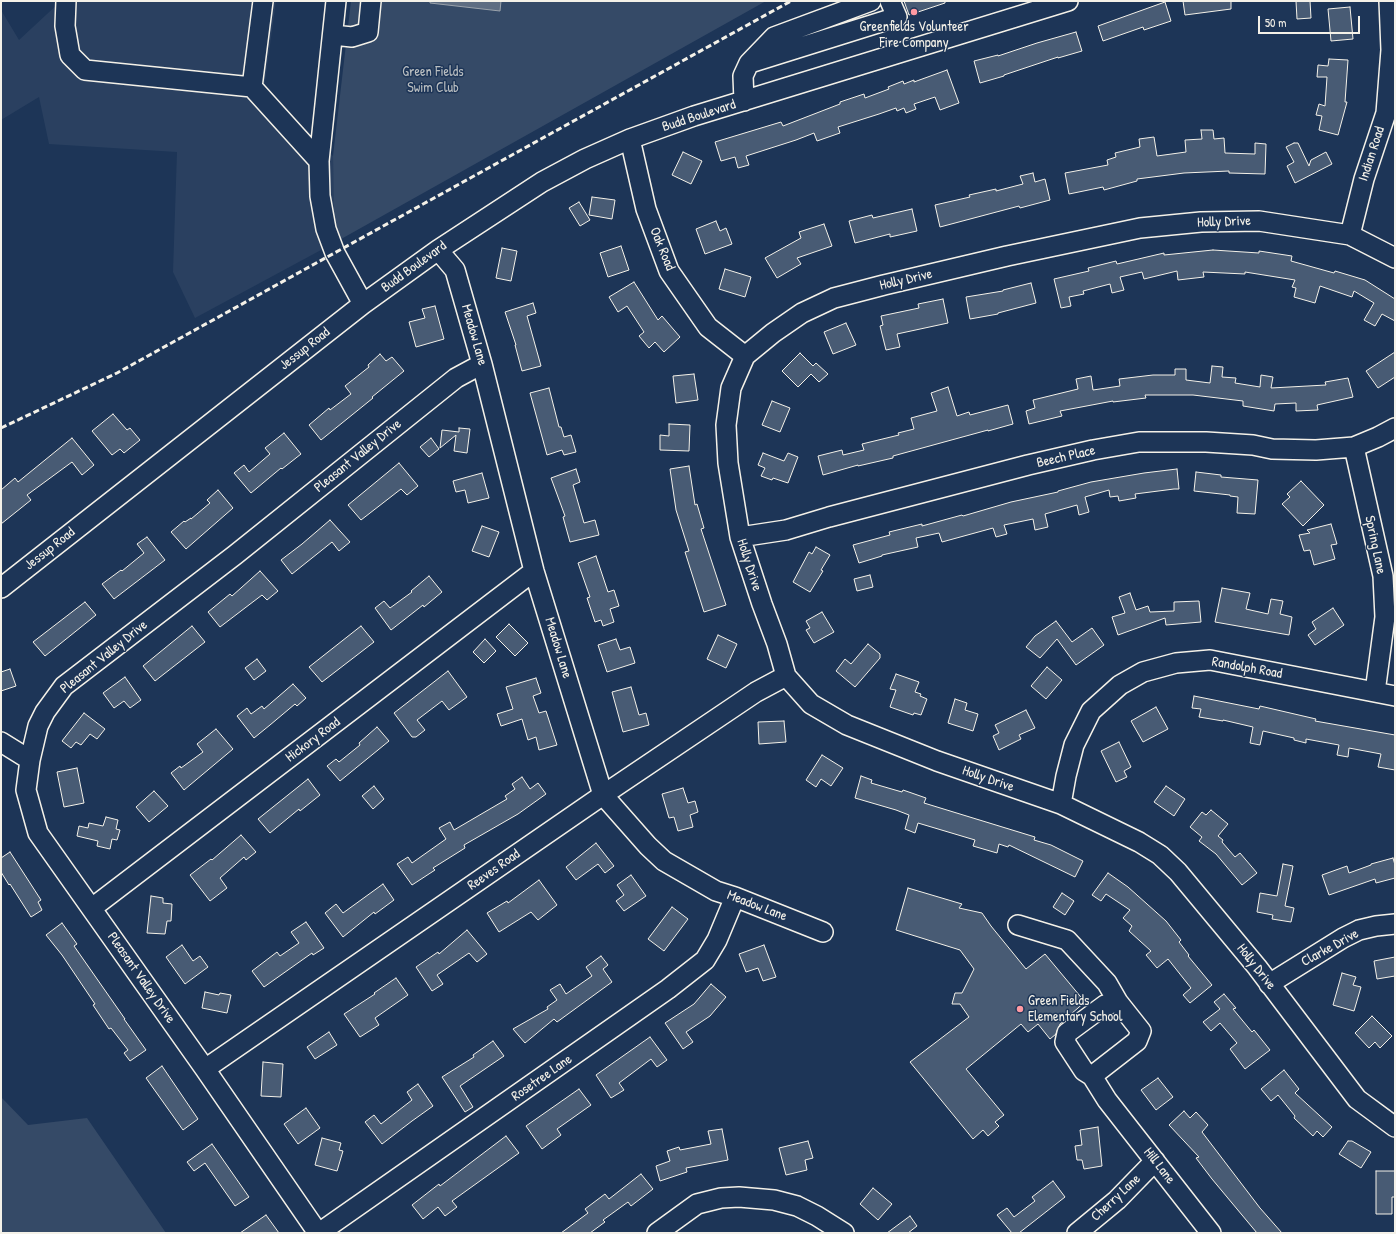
<!DOCTYPE html>
<style>
body{margin:0}
#map{position:relative;width:1396px;height:1234px;overflow:hidden;background:#1d3557;font-family:"Patrick Hand",sans-serif}
canvas{display:block}
.frame{position:absolute;inset:0;border:2px solid #f4f1e8;pointer-events:none}
.scale{position:absolute;left:1258px;top:16px;width:102px;height:18px;box-sizing:border-box;border:2px solid #f4f1e8;border-top:0;padding-left:5px;font-size:12px;line-height:14px;white-space:nowrap;color:#f4f1e8;-webkit-text-stroke:3px #1d3557;paint-order:stroke}
</style>
<div id="map">
<canvas width="1396" height="1234"></canvas>
<div class="frame"></div>
<div class="scale">50 m</div>
</div>
<script>
const context = document.querySelector('canvas').getContext('2d');
context.lineJoin = 'round';
function paint(path, color) {
  context.fillStyle = color;
  context.fill(path, 'evenodd');
}
function shape(rows) {
  const path = new Path2D();
  for (const r of rows) {
    path.moveTo(r[0], r[1]);
    for (let i = 2; i < r.length; i += 2) path.lineTo(r[i], r[i + 1]);
  }
  return path;
}
function stroke(path, color, width, dash) {
  context.strokeStyle = color;
  context.lineWidth = width;
  context.lineCap = dash ? 'butt' : 'round';
  context.setLineDash(dash || []);
  context.stroke(path);
}
function drawText(font, color, halo, rows, align = 'center') {
  context.font = font + ' "Patrick Hand",sans-serif';
  context.lineWidth = 3;
  context.setLineDash([]);
  context.textBaseline = 'middle';
  context.strokeStyle = halo;
  context.fillStyle = color;
  for (const [text, x, y, turn = 0] of rows) {
    context.save();
    context.translate(x, y);
    context.rotate((+turn || 0) * Math.PI / 180);
    context.textAlign = isNaN(turn) ? turn : align;
    if (halo) context.strokeText(text, 0, 0);
    context.fillText(text, 0, 0);
    context.restore();
  }
}
paint(shape([
 [61,1,97,2,98,1,276,1,264,89,333,156,334,243,195,318,173,272,177,152,49,144,39,97,1,120,1,10,19,40]
]), '#2a4060');
paint(shape([
 [351,1,766,1,334,243,333,156],
 [1,1097,28,1125,87,1118,166,1233,1,1233]
]), '#354a67');
const water = shape([
 [430,1,501,1,500,11,430,3,430,1]
]);
paint(water, '#5e6d82');
stroke(water, '#9aa2ab', 1);
const building = shape([
 [904,1,945,1,945,3,909,15,904,1],
 [1183,1,1231,1,1231,9,1185,15,1183,1],
 [1296,1,1310,1,1311,18,1297,19,1296,1],
 [1165,2,1171,21,1144,30,1143,27,1103,41,1098,26,1165,2],
 [1350,7,1353,39,1331,41,1328,9,1350,7],
 [1076,32,1082,51,1058,58,1058,57,1004,75,1004,76,980,83,974,61,998,55,998,56,1037,43,1076,32],
 [1329,59,1348,60,1345,102,1347,102,1338,135,1319,130,1322,116,1316,115,1319,104,1325,106,1327,77,1317,77,1318,65,1328,66,1329,59],
 [947,70,959,103,940,110,935,97,914,104,916,109,906,113,904,108,897,111,896,108,879,114,838,127,840,133,817,141,814,133,796,140,746,156,749,165,738,168,735,157,721,161,715,142,781,122,783,126,840,104,840,102,864,94,865,98,889,89,888,87,903,81,904,84,914,80,914,82,947,70],
 [1201,130,1213,130,1214,139,1224,138,1225,153,1255,154,1255,143,1266,144,1265,174,1229,173,1229,171,1184,173,1137,179,1137,181,1104,190,1103,187,1069,194,1065,173,1108,165,1107,160,1116,157,1115,153,1140,147,1139,139,1154,137,1157,156,1186,152,1185,140,1202,139,1201,130],
 [1294,143,1298,143,1309,166,1311,160,1326,152,1332,164,1295,183,1287,166,1294,162,1286,147,1294,143],
 [683,152,702,161,691,184,672,175,683,152],
 [1033,173,1035,182,1045,179,1050,200,1020,208,1019,206,940,227,935,205,970,197,969,195,996,189,996,191,1023,184,1020,176,1033,173],
 [592,197,615,200,612,219,589,215,592,197],
 [579,202,590,220,580,226,569,208,579,202],
 [912,209,917,231,890,237,890,234,855,243,849,221,872,215,873,218,912,209],
 [716,221,720,231,726,228,732,244,705,254,696,229,716,221],
 [824,224,832,246,797,258,801,264,777,278,765,258,801,238,799,232,824,224],
 [621,246,629,270,608,277,600,253,621,246],
 [502,248,517,251,511,281,496,278,502,248],
 [1213,250,1259,253,1259,251,1292,256,1291,261,1334,273,1335,271,1365,280,1395,299,1395,321,1382,314,1375,326,1364,320,1374,303,1354,291,1352,297,1320,286,1315,303,1294,297,1296,288,1292,287,1295,280,1245,272,1245,274,1203,272,1204,277,1178,280,1177,271,1144,279,1142,272,1120,277,1124,290,1112,293,1110,284,1083,291,1084,294,1069,297,1071,306,1061,308,1054,279,1089,271,1088,268,1116,261,1117,264,1164,253,1164,255,1213,250],
 [725,269,751,277,745,297,719,289,725,269],
 [634,282,658,320,662,316,680,337,664,352,655,342,649,348,639,336,644,332,627,306,618,312,609,297,634,282],
 [1031,283,1036,303,998,313,998,314,970,319,966,297,1003,291,1003,290,1031,283],
 [943,299,948,323,897,334,900,347,886,350,880,326,883,325,881,316,919,308,918,304,943,299],
 [533,303,536,313,527,316,541,366,522,371,515,345,516,345,505,312,533,303],
 [435,306,444,339,416,347,409,322,425,318,422,309,435,306],
 [846,323,856,345,833,354,824,332,846,323],
 [1395,352,1395,377,1378,388,1366,371,1395,352],
 [800,353,813,366,816,363,828,374,819,382,811,374,798,387,782,371,800,353],
 [380,354,386,361,392,357,404,371,372,397,373,398,321,440,309,425,329,408,330,410,351,394,345,386,369,367,368,365,380,354],
 [1212,366,1223,367,1222,377,1236,378,1235,383,1260,387,1261,375,1273,377,1271,388,1326,385,1325,382,1348,378,1353,397,1317,405,1318,410,1296,411,1296,403,1275,404,1274,411,1243,406,1243,401,1193,395,1145,395,1146,398,1113,402,1113,401,1060,411,1062,416,1029,424,1026,411,1035,408,1033,400,1078,389,1076,379,1091,376,1093,390,1120,386,1119,379,1153,375,1175,375,1175,369,1186,369,1186,380,1210,383,1212,366],
 [694,374,698,400,676,403,673,376,694,374],
 [948,387,957,416,969,412,970,415,1008,405,1013,424,988,431,988,430,893,456,893,458,858,466,858,465,823,475,818,456,842,450,843,455,864,450,862,444,899,435,898,433,914,429,911,418,937,411,931,393,948,387],
 [549,388,559,427,561,427,564,437,571,435,576,452,564,455,562,450,547,455,530,393,549,388],
 [772,401,790,408,780,432,762,425,772,401],
 [113,414,127,430,130,428,140,440,124,453,120,449,112,455,92,431,113,414],
 [669,424,690,425,689,451,660,450,660,435,669,436,669,424],
 [459,428,470,429,467,453,454,451,456,435,440,448,442,430,459,432,459,428],
 [284,433,301,454,282,469,281,468,251,493,234,473,244,465,249,472,270,454,265,448,284,433],
 [72,438,94,465,82,475,72,462,27,495,31,500,1,524,1,490,15,478,18,482,72,438],
 [431,438,439,449,429,457,420,447,431,438],
 [763,453,784,461,788,453,798,457,788,483,773,478,772,480,761,476,765,468,758,465,763,453],
 [399,463,418,486,407,495,401,489,361,520,348,505,399,463],
 [689,466,695,505,697,504,704,528,701,529,726,605,704,612,685,552,689,551,676,510,670,469,689,466],
 [576,469,580,482,573,485,584,523,595,520,599,535,570,542,563,517,565,516,551,478,576,469],
 [1177,469,1179,489,1174,489,1135,494,1136,498,1119,501,1118,496,1110,497,1109,490,1085,497,1089,512,1079,515,1077,505,1045,514,1048,527,1035,530,1033,519,1004,525,1007,534,996,537,993,528,942,542,939,533,916,538,918,547,882,555,882,556,859,563,853,545,890,535,889,532,922,524,922,526,962,515,963,516,1011,502,1058,492,1058,491,1091,482,1144,473,1177,469],
 [1196,472,1221,475,1221,477,1258,480,1255,514,1237,513,1238,497,1230,496,1230,495,1194,491,1196,472],
 [482,473,489,498,468,503,465,490,456,492,453,481,482,473],
 [1301,481,1324,505,1303,526,1282,504,1290,497,1287,494,1301,481],
 [218,490,233,508,186,549,171,532,184,521,185,522,191,518,191,519,210,503,207,500,218,490],
 [330,520,350,542,339,551,332,542,292,574,281,560,302,544,330,520],
 [1331,524,1337,544,1331,545,1335,559,1314,565,1310,550,1304,551,1299,535,1310,533,1307,530,1331,524],
 [482,526,499,532,489,557,472,551,482,526],
 [147,537,165,560,114,599,102,584,121,570,122,571,144,553,137,544,147,537],
 [816,547,830,555,821,570,823,571,810,592,793,582,809,552,812,554,816,547],
 [596,556,608,592,614,590,619,606,610,609,614,622,603,626,601,620,595,622,587,598,590,597,578,563,596,556],
 [260,571,278,591,267,600,262,595,220,627,208,612,230,594,232,596,260,571],
 [870,575,873,587,857,591,854,579,870,575],
 [429,576,442,592,424,607,423,605,391,630,375,608,384,601,390,608,412,592,411,591,429,576],
 [1222,588,1250,593,1246,609,1268,614,1271,599,1283,601,1280,614,1292,617,1289,635,1215,622,1222,588],
 [1130,593,1136,610,1148,606,1150,612,1174,611,1174,602,1199,601,1201,622,1166,625,1165,618,1118,635,1112,617,1125,613,1119,597,1130,593],
 [85,602,96,615,45,656,33,642,85,602],
 [1333,608,1344,625,1315,645,1308,635,1316,629,1312,622,1333,608],
 [822,612,834,632,814,643,806,630,810,628,806,621,822,612],
 [1056,621,1072,642,1092,628,1104,645,1076,665,1057,639,1040,658,1026,647,1035,636,1056,621],
 [509,624,528,643,515,656,496,637,509,624],
 [192,626,205,642,155,681,143,666,192,626],
 [361,626,374,642,322,682,309,667,361,626],
 [718,635,737,644,726,668,707,659,718,635],
 [485,639,496,651,484,663,473,652,485,639],
 [616,639,620,650,630,647,635,663,607,672,598,645,616,639],
 [868,644,880,654,880,658,855,687,836,671,845,659,851,664,868,644],
 [257,659,266,671,254,680,245,668,257,659],
 [1047,667,1062,680,1046,699,1031,686,1047,667],
 [10,669,16,686,1,691,1,672,10,669],
 [448,671,467,697,449,710,442,701,417,720,425,730,416,737,412,737,394,713,448,671],
 [896,674,919,682,915,692,921,694,920,696,927,699,921,715,914,713,913,715,890,707,896,690,890,689,896,674],
 [125,677,141,700,130,708,124,701,114,708,103,693,125,677],
 [536,678,541,693,533,696,539,713,546,711,557,745,539,750,536,737,528,740,522,719,501,726,497,714,513,709,506,687,536,678],
 [293,684,306,698,297,706,295,704,270,725,254,738,237,716,247,708,251,714,262,706,264,709,293,684],
 [631,687,639,715,646,713,649,725,623,732,612,692,631,687],
 [1194,696,1259,709,1260,706,1316,719,1315,721,1395,735,1395,770,1378,767,1381,754,1349,748,1348,757,1337,755,1339,745,1306,739,1306,743,1294,740,1294,738,1263,731,1260,745,1250,743,1253,727,1223,720,1223,721,1199,717,1201,709,1192,708,1194,696],
 [955,699,967,703,965,710,978,714,973,731,948,723,955,699],
 [1156,707,1168,729,1143,742,1131,721,1156,707],
 [1026,710,1035,728,1019,735,1021,739,999,750,993,736,999,733,995,725,1026,710],
 [84,713,105,729,97,739,90,734,81,745,76,742,71,748,62,741,84,713],
 [784,721,786,742,759,744,758,722,784,721],
 [377,727,389,741,340,781,327,766,336,759,339,762,360,745,359,743,377,727],
 [216,729,233,749,184,790,171,773,180,766,181,768,203,752,197,744,216,729],
 [1119,742,1131,767,1124,771,1127,777,1116,782,1101,751,1119,742],
 [822,755,843,768,831,786,821,779,816,787,806,780,822,755],
 [77,768,84,803,64,807,57,772,77,768],
 [861,776,872,780,871,783,902,792,903,790,926,798,924,803,1035,837,1034,840,1051,845,1083,861,1075,877,1009,845,1008,847,999,844,997,853,973,846,975,840,918,823,915,833,905,829,909,815,896,810,855,798,861,776],
 [522,777,530,789,538,783,546,794,518,814,464,845,465,848,433,868,435,870,412,885,397,864,408,857,412,863,446,839,439,828,450,822,454,830,507,799,505,796,515,789,512,784,522,777],
 [308,779,320,795,300,811,299,809,270,833,258,819,308,779],
 [374,786,384,799,373,809,362,796,374,786],
 [1166,786,1185,799,1174,816,1154,802,1166,786],
 [683,788,688,803,695,801,698,812,690,815,693,827,678,831,674,817,669,818,662,794,683,788],
 [154,791,168,806,149,822,136,807,154,791],
 [1211,810,1228,824,1218,836,1223,840,1222,842,1235,857,1240,853,1257,873,1242,885,1216,854,1199,841,1202,837,1190,827,1202,812,1206,815,1211,810],
 [106,817,118,820,116,829,120,830,117,840,112,839,110,849,97,846,98,841,77,836,79,826,88,828,89,823,103,826,106,817],
 [241,835,256,852,246,860,244,857,220,878,227,888,210,901,190,875,211,859,212,860,241,835],
 [596,843,614,866,605,873,598,864,576,880,566,867,596,843],
 [10,852,41,900,38,902,42,910,31,917,10,884,9,885,1,872,1,858,10,852],
 [1393,858,1395,865,1395,878,1376,883,1375,879,1329,895,1322,875,1347,866,1349,873,1371,865,1371,864,1393,858],
 [1283,864,1293,866,1285,906,1294,908,1291,922,1272,919,1273,915,1257,912,1260,893,1277,896,1283,864],
 [1108,873,1128,887,1166,921,1181,940,1179,942,1189,955,1188,956,1212,985,1190,1003,1183,995,1191,988,1168,959,1157,968,1146,955,1151,951,1129,931,1132,926,1123,918,1130,910,1106,894,1101,901,1092,895,1108,873],
 [631,875,646,896,624,911,616,901,624,895,617,885,631,875],
 [539,880,557,905,538,920,531,912,499,932,487,913,507,901,508,903,539,880],
 [383,884,394,900,375,914,374,912,343,937,325,913,336,904,343,913,383,884],
 [908,888,962,904,959,908,982,913,991,926,1026,969,1045,954,1085,1002,1071,1014,1072,1015,1060,1024,1056,1034,1050,1039,1038,1024,1028,1032,1021,1024,966,1069,1004,1115,995,1122,999,1126,988,1136,983,1130,973,1139,910,1062,969,1017,960,1004,952,1004,955,993,962,993,974,969,960,950,896,930,908,888],
 [1062,893,1074,901,1065,915,1053,907,1062,893],
 [151,896,163,898,163,903,172,904,171,921,167,921,165,934,147,933,151,896],
 [672,907,688,919,664,951,648,939,672,907],
 [306,922,324,948,313,955,312,953,264,987,252,971,277,952,280,956,299,943,291,932,306,922],
 [62,923,77,944,74,946,125,1019,124,1019,146,1050,130,1061,124,1053,128,1050,111,1028,109,1029,93,1005,95,1004,62,955,46,935,62,923],
 [467,930,487,954,477,962,469,953,437,975,443,984,432,991,416,967,438,952,439,954,467,930],
 [182,945,193,961,200,956,208,967,185,984,166,957,182,945],
 [764,945,776,977,763,981,758,968,746,972,739,954,764,945],
 [601,956,608,965,603,969,612,982,557,1022,554,1019,525,1043,513,1029,548,1009,547,1007,557,1000,550,990,560,984,566,994,592,976,586,967,601,956],
 [1395,957,1395,976,1377,979,1374,961,1395,957],
 [1342,973,1356,977,1353,985,1361,987,1354,1011,1333,1005,1342,973],
 [396,978,408,995,375,1018,379,1025,360,1037,344,1014,375,994,374,993,396,978],
 [711,984,726,997,710,1016,686,1032,693,1042,683,1049,665,1023,694,1004,711,984],
 [205,992,219,995,220,993,231,995,227,1013,202,1008,205,992],
 [1224,994,1236,1008,1233,1009,1252,1032,1254,1030,1270,1050,1245,1069,1230,1049,1237,1043,1220,1023,1211,1031,1203,1022,1220,1009,1214,1002,1224,994],
 [1372,1016,1392,1036,1380,1048,1375,1042,1369,1048,1355,1033,1372,1016],
 [329,1032,337,1045,315,1059,307,1047,329,1032],
 [650,1037,667,1060,657,1067,651,1059,619,1083,624,1090,611,1098,596,1075,650,1037],
 [493,1041,504,1056,460,1086,473,1107,465,1112,442,1077,474,1057,473,1055,493,1041],
 [263,1062,283,1064,281,1097,261,1096,263,1062],
 [162,1066,198,1119,183,1130,146,1078,162,1066],
 [1284,1070,1299,1089,1295,1093,1332,1127,1323,1137,1317,1131,1313,1136,1294,1118,1295,1116,1278,1095,1271,1101,1261,1089,1284,1070],
 [1158,1078,1173,1097,1156,1110,1141,1090,1158,1078],
 [418,1084,433,1106,412,1121,382,1144,365,1122,374,1115,381,1124,412,1100,407,1092,418,1084],
 [579,1089,591,1105,557,1129,561,1135,542,1149,526,1126,579,1089],
 [306,1108,320,1128,298,1144,284,1124,306,1108],
 [1184,1111,1190,1118,1196,1112,1208,1125,1202,1132,1260,1208,1282,1233,1257,1233,1212,1179,1196,1158,1199,1157,1169,1125,1184,1111],
 [1098,1127,1102,1166,1084,1169,1082,1160,1077,1160,1075,1146,1082,1145,1080,1130,1098,1127],
 [722,1129,728,1160,686,1168,687,1172,660,1181,656,1166,670,1161,667,1151,679,1147,680,1150,711,1144,708,1131,722,1129],
 [506,1136,519,1153,452,1201,457,1207,445,1216,438,1207,423,1219,412,1205,439,1184,440,1186,506,1136],
 [322,1138,341,1143,339,1150,343,1151,337,1171,315,1165,322,1138],
 [808,1141,813,1158,805,1160,807,1170,786,1175,779,1148,808,1141],
 [1348,1141,1352,1141,1371,1152,1361,1168,1339,1154,1348,1141],
 [212,1144,249,1197,235,1206,205,1163,194,1171,187,1162,212,1144],
 [1376,1171,1395,1171,1395,1197,1392,1197,1392,1214,1376,1214,1376,1171],
 [641,1174,653,1189,631,1206,628,1202,603,1220,605,1222,590,1233,561,1233,588,1213,585,1209,605,1194,609,1199,641,1174],
 [1053,1181,1065,1197,1019,1233,1012,1233,997,1215,1007,1208,1014,1217,1035,1201,1032,1197,1053,1181],
 [873,1188,892,1204,878,1220,860,1204,873,1188],
 [266,1215,279,1233,240,1233,266,1215],
 [910,1216,917,1226,908,1233,887,1233,910,1216]
]);
paint(building, '#485b74');
stroke(building, '#f4f1e8', 1);
const minor = shape([
 [66,1,65,26,70,55,85,70,252,87],
 [263,1,252,87,319,161],
 [336,1,319,161,320,196,326,229,335,253,363,304],
 [333,35,352,37,368,32,371,1],
 [750,63,897,17,890,1],
 [744,101,743,76,749,63,774,37,871,1],
 [630,139,646,209,669,271,708,327,745,356],
 [1350,235,1364,179,1386,113,1391,50,1389,1],
 [438,250,455,270,482,364,534,571,603,795,648,846,664,861,716,891,735,897,823,932],
 [1395,258,1350,235,1259,221,1201,222,1140,228,1007,256,884,285,834,298,802,313,773,333,745,356,731,388,726,425,728,463,740,537,762,604,777,644,786,676,811,704,847,725,937,761,1061,804,1139,842,1160,855,1178,872,1257,967,1357,1099,1395,1127],
 [1354,447,1383,576,1385,617,1375,692],
 [740,537,786,530,829,517,1028,465,1093,450,1139,442,1206,442,1253,445,1272,449,1316,450,1354,447,1378,437,1395,428],
 [1,588,363,304,438,250,542,182,585,159,630,139,694,116,1068,1],
 [1,742,30,760],
 [1061,804,1066,776,1074,745,1091,711,1120,685,1143,672,1176,663,1210,660,1395,696],
 [92,908,534,571],
 [1018,925,1067,940,1107,983,1118,1002],
 [1269,984,1343,938,1359,930,1376,926,1395,924],
 [1118,1002,1141,1031,1137,1041,1092,1076,1084,1071,1065,1042,1067,1033,1105,1005,1118,1002],
 [205,1069,603,795,756,692,786,676],
 [1092,1076,1107,1100,1211,1233],
 [318,1233,205,1069,38,833,26,790,30,760,38,726,45,712,64,686,235,555,456,378,482,364],
 [319,1233,668,989,705,960,717,940,735,897],
 [657,1233,697,1204,721,1198,739,1197,774,1200,797,1206,817,1216,844,1233],
 [1077,1233,1117,1200,1155,1161]
]);
stroke(minor, '#f4f1e8', 22);
stroke(minor, '#1d3557', 19);
stroke(shape([
 [1,428,117,373,791,1]
]), '#f4f1e8', 3, [6, 3]);
for (const [x, y, r, color] of [
 [914,12,4,"#ff9aa2"],
 [1020,1009,4,"#ff9aa2"]
]) {
  const dot = new Path2D();
  dot.arc(x, y, r, 0, 2 * Math.PI);
  context.fillStyle = color;
  context.fill(dot);
  stroke(dot, '#1d3557', 1.5);
}
drawText('14px', '#f4f1e8', '#1d3557', [
 ["Greenfields Volunteer",914,27],
 ["Fire Company",914,43],
 ["Green Fields",1028,1001,"left"],
 ["Elementary School",1028,1017,"left"]
]);
drawText('14px', '#bbbfc1', '#1d3557', [
 ["Green Fields",433,72],
 ["Swim Club",433,88]
]);
drawText('14px', '#f4f1e8', '#1d3557', [
 ["Budd Boulevard",699,116,-18],
 ["Indian Road",1372,154,-72],
 ["Holly Drive",1224,222,-2],
 ["Oak Road",662,249,68],
 ["Budd Boulevard",414,267,-36],
 ["Holly Drive",906,280,-13],
 ["Meadow Lane",474,335,74],
 ["Jessup Road",305,349,-38],
 ["Pleasant Valley Drive",358,456,-39],
 ["Beech Place",1066,457,-13],
 ["Spring Lane",1375,545,78],
 ["Jessup Road",50,549,-38],
 ["Holly Drive",749,565,72],
 ["Meadow Lane",558,648,73],
 ["Pleasant Valley Drive",104,657,-39],
 ["Randolph Road",1247,668,10],
 ["Hickory Road",313,740,-37],
 ["Holly Drive",988,779,19],
 ["Reeves Road",494,870,-35],
 ["Meadow Lane",757,906,21],
 ["Clarke Drive",1330,948,-29],
 ["Holly Drive",1256,967,52],
 ["Pleasant Valley Drive",141,978,55],
 ["Rosetree Lane",542,1078,-35],
 ["Hill Lane",1159,1166,52],
 ["Cherry Lane",1116,1198,-43]
]);
</script>
